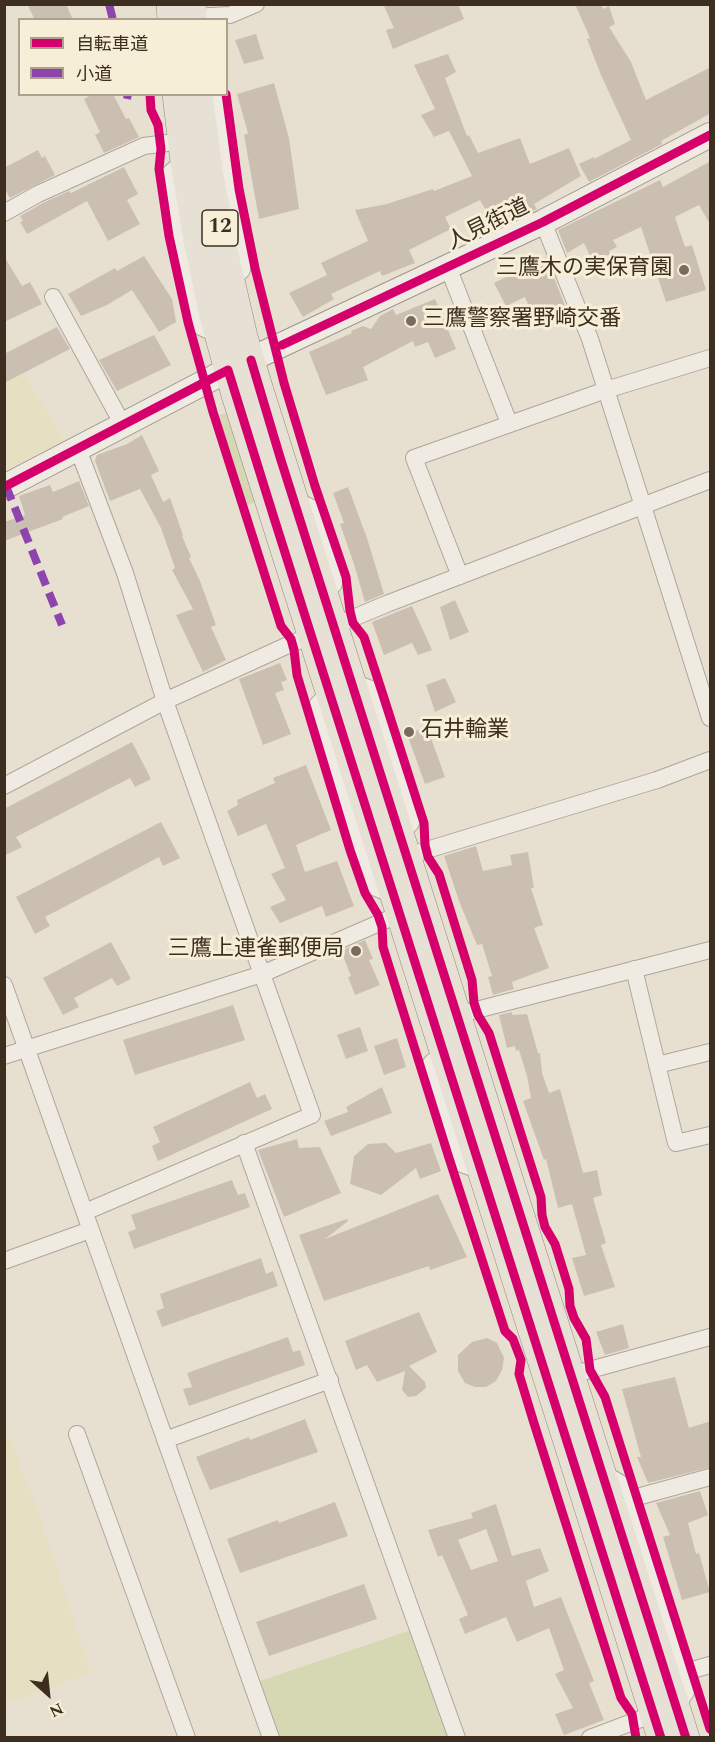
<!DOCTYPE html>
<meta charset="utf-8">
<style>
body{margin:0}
#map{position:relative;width:715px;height:1742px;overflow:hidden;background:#e7e0d1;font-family:Spectral,"Noto Sans JP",serif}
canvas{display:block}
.frame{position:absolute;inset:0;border:6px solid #3d2e20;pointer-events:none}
.legend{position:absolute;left:18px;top:18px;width:210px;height:78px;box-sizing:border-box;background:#f7eed8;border:2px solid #ada18e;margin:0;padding:8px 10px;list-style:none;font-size:18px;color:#3d2e20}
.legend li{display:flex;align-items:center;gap:12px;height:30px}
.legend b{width:30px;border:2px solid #ada18e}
.north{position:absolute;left:18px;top:1664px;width:60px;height:60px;-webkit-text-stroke:4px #f7eed8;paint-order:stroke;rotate:153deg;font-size:16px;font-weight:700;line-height:24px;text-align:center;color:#3d2e20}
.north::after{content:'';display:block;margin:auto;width:21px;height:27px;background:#3d2e20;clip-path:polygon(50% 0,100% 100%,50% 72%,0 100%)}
</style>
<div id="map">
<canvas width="715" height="1742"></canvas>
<div class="frame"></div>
<ul class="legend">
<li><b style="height:8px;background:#d6006c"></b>自転車道</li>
<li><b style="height:8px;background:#8e44ad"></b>小道</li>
</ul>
<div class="north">N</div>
</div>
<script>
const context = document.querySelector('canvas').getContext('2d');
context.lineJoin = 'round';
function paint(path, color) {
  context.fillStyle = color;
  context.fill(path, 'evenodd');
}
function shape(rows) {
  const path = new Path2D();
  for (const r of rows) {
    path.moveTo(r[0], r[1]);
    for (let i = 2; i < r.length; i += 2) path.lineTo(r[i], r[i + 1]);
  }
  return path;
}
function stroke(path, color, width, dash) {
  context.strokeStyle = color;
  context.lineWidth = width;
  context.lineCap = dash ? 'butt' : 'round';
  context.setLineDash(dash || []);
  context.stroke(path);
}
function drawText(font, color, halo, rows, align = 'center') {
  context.font = font + ' Spectral,"Noto Sans JP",serif';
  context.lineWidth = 6;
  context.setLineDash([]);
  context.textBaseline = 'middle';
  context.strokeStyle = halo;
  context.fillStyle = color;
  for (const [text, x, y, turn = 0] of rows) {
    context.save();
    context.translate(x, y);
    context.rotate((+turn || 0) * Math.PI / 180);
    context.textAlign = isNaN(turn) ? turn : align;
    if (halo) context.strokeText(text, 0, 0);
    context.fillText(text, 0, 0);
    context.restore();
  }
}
paint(shape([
 [4,340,64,440,5,471,4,471],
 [9,1435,37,1509,91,1673,5,1704,4,1437]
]), '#e6dfc2');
paint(shape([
 [230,412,258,501,240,508,212,417],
 [411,1630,450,1737,280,1737,260,1681]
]), '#d6d7b3');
paint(shape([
 [27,4,66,4,73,20,35,20],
 [383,4,458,4,464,19,393,49,386,30,394,28],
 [575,4,601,4,603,9,609,6,615,24,609,27,631,62,646,100,711,67,711,113,661,141,662,144,589,182,579,164,594,157,594,159,631,140,601,75,587,39,590,38],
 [256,34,264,59,244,64,235,40],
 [448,54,456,72,445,78,467,136,469,135,478,153,520,138,530,164,569,148,581,176,534,204,537,209,496,228,480,200,445,217,451,229,409,250,415,263,382,276,380,271,331,294,334,299,303,317,289,293,327,275,321,263,368,241,355,210,387,204,433,189,434,191,472,176,449,131,434,137,421,115,435,109,414,65],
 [274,83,289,138,299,209,259,219,244,135,248,133,237,94],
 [93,94,113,94,126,119,129,118,139,137,104,153,95,135,100,132,84,99],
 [38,150,42,158,45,156,55,175,10,198,4,188,4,168],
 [711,161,711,226,699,205,675,217,685,247,692,245,706,290,666,302,641,227,613,240,617,247,609,251,610,254,593,262,584,243,567,253,558,230,660,180,663,187],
 [124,167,138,194,127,200,140,224,108,241,87,201,27,234,20,222,23,221,20,216,43,203,69,191,71,193],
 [4,256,22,286,30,282,42,304,4,322],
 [144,256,172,299,176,322,159,332,132,290,107,305,81,316,68,294,115,268,117,271],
 [546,257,569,316,537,326,525,297,506,306,494,283],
 [435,299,456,349,435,358,428,342,415,347,413,341,363,367,368,380,326,395,309,352,352,333,351,331,363,326,371,329,380,316,393,309,396,315],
 [57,327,70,349,4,383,4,354],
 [154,335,171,365,117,391,99,360],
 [142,435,159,471,151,475,163,502,170,498,183,535,182,536,191,557,189,558,200,581,216,625,211,627,226,660,203,672,176,615,193,609,172,570,175,568,161,528,140,489,110,501,95,461,97,455,127,444],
 [79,481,89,506,62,517,63,519,4,541,4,522,25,515,19,496,50,485,53,492],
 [348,487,367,538,384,594,365,602,354,564,340,524,344,523,333,493],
 [455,600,469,632,450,640,440,607],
 [412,606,432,650,418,655,412,643,384,655,372,622],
 [280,663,287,680,281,682,284,690,275,693,291,734,263,745,239,679],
 [445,678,456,702,435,712,426,685],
 [427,727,445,777,425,784,407,734],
 [132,742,151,779,135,787,130,778,16,837,22,847,4,856,4,809],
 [306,765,331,830,296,845,305,872,337,861,354,906,326,917,322,906,280,923,270,907,286,900,271,874,285,868,266,824,238,836,227,811,238,805,237,800,275,783,273,778],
 [161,822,180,858,163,866,159,857,45,917,50,926,35,934,16,897],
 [476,846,483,871,512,865,510,855,528,852,534,888,531,888,543,925,534,928,549,968,512,982,514,989,493,995,488,977,492,976,482,944,477,945,459,901,444,856],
 [365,940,373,959,369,960,380,985,355,995,348,977,351,976,341,951],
 [111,942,131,979,117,986,112,978,74,998,79,1007,63,1015,43,978],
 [233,1005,245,1040,135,1075,123,1040],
 [512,1012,512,1015,527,1014,538,1053,540,1053,542,1073,549,1093,560,1089,583,1173,597,1170,602,1195,593,1198,606,1243,601,1245,615,1287,584,1296,572,1258,586,1255,572,1204,558,1208,546,1159,544,1160,523,1101,531,1098,527,1076,519,1050,516,1051,515,1046,507,1048,499,1015],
 [360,1027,368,1051,346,1059,337,1035],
 [397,1038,406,1067,384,1075,374,1046],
 [250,1082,257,1098,265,1094,272,1109,158,1161,152,1146,160,1142,153,1127],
 [382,1087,392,1113,331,1136,324,1121,348,1112,346,1107],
 [297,1139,299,1148,320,1147,341,1193,284,1217,258,1150],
 [386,1143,396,1153,431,1143,441,1171,420,1179,416,1168,381,1195,350,1184,354,1156,368,1144],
 [232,1180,238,1195,245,1193,250,1207,134,1249,128,1232,136,1229,131,1215],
 [438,1194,467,1257,430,1270,429,1266,324,1301,299,1235,347,1219,348,1221,325,1239],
 [261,1258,266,1274,273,1271,278,1286,162,1327,156,1311,164,1308,160,1294],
 [419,1312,437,1352,409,1366,425,1382,426,1388,416,1396,408,1397,402,1390,405,1371,377,1382,367,1365,356,1370,345,1341],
 [623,1324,629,1348,605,1355,596,1332],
 [288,1337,293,1352,300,1350,305,1365,189,1406,183,1389,192,1387,187,1373],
 [487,1338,497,1343,504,1358,502,1370,496,1381,486,1387,475,1387,465,1383,458,1371,458,1355,472,1342],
 [675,1377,689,1428,711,1421,711,1467,648,1483,637,1457,641,1457,622,1389],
 [305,1419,318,1452,210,1490,196,1457,249,1437,250,1440],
 [700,1491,708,1515,688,1523,696,1554,699,1553,710,1592,682,1600,663,1537,670,1535,656,1503],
 [335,1502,348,1536,240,1573,227,1539,278,1520,279,1523],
 [496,1504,512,1556,540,1548,549,1571,526,1581,534,1607,561,1597,594,1681,589,1683,604,1720,564,1735,555,1714,573,1708,555,1674,564,1670,549,1628,517,1642,506,1617,465,1634,459,1619,468,1615,442,1555,438,1557,428,1530,473,1518,471,1513],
 [486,1529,498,1561,471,1570,458,1540],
 [364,1584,377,1619,269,1656,256,1622]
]), '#cbbfb2');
const street = shape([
 [193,17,230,15,256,4],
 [210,94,215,97,219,107,230,182,244,257,242,270,230,281],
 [184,162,171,172,168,179,175,225,196,321,201,327,218,335],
 [4,213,38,194,144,146,182,141],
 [543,222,590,339,710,718],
 [448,267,509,423],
 [53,297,123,425],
 [78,449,125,573,165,701,312,1115,85,1212],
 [293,499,312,508,316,513,336,572,334,584,324,594],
 [460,576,414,458,606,390,710,358],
 [352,682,374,690,412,811,411,823,400,834],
 [329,692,318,704,317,716,372,884,376,888,394,895],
 [4,786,165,701,286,646,389,603,710,480],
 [407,856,657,780,710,760],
 [634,969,676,1143,710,1135],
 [4,985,271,1738],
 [449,1017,710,950],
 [444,1052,431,1063,431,1072,459,1163,481,1171],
 [4,1056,262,974,400,914],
 [657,1065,710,1052],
 [244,1143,457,1738],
 [4,1261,90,1230],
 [564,1377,710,1337],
 [77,1434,187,1738],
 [165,1440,330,1380],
 [602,1472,625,1486,662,1597,688,1683,686,1692,676,1706],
 [630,1499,710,1477],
 [685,1672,710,1665],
 [590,1738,654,1714]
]);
const secondary = shape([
 [4,487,228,370,543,222,710,135]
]);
const primary = shape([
 [170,4,171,20],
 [193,4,193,20],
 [176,94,184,162,197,240,213,316,235,395,661,1738],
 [199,94,209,170,222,242,244,337,258,384,686,1738]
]);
stroke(street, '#ada599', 18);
stroke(secondary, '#9c958a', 26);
stroke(primary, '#928b80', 28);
stroke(street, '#efebe3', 16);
stroke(secondary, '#efebe3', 24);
stroke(primary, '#e6e1d4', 27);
stroke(shape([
 [109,4,113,20],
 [127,99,128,94],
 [6,486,62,625]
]), '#8e44ad', 8, [15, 8]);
stroke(shape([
 [150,94,151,110,158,125,161,149,159,169,169,236,188,322,213,412,281,626,291,639,294,650,297,675,350,850,365,893,378,915,382,927,383,947,449,1158,505,1331,513,1339,521,1360,519,1374,533,1420,621,1698,632,1714,636,1738],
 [226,94,239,189,255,268,284,383,315,486,346,577,350,611,353,623,364,637,382,692,424,823,425,845,428,857,439,874,472,980,474,1003,478,1015,489,1033,541,1197,542,1215,545,1227,555,1244,569,1289,570,1306,574,1318,586,1339,590,1370,605,1397,710,1729],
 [282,345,543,222,710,135],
 [251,360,280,457,686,1738],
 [4,487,228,370,274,518,661,1738]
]), '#d6006c', 9);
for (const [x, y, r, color] of [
 [684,270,6,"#786c5e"],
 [411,321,6,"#786c5e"],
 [409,732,6,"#786c5e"],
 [356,951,6,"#786c5e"]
]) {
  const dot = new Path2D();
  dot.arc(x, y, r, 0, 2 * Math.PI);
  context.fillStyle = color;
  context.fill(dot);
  stroke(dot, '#f7eed8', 2);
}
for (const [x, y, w] of [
 [220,228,36]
]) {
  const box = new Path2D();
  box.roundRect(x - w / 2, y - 18, w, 36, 4.5);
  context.fillStyle = '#f7eed8';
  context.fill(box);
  stroke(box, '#3d2e20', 1.5);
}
drawText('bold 21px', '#3d2e20', null, [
 ["12",220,228]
]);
drawText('22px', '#3d2e20', '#f7eed8', [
 ["人見街道",489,226,-26]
]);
drawText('22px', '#3d2e20', '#f7eed8', [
 ["三鷹木の実保育園",672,270],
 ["三鷹警察署野崎交番",423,321,"left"],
 ["石井輪業",421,732,"left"],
 ["三鷹上連雀郵便局",344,951]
], 'right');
</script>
